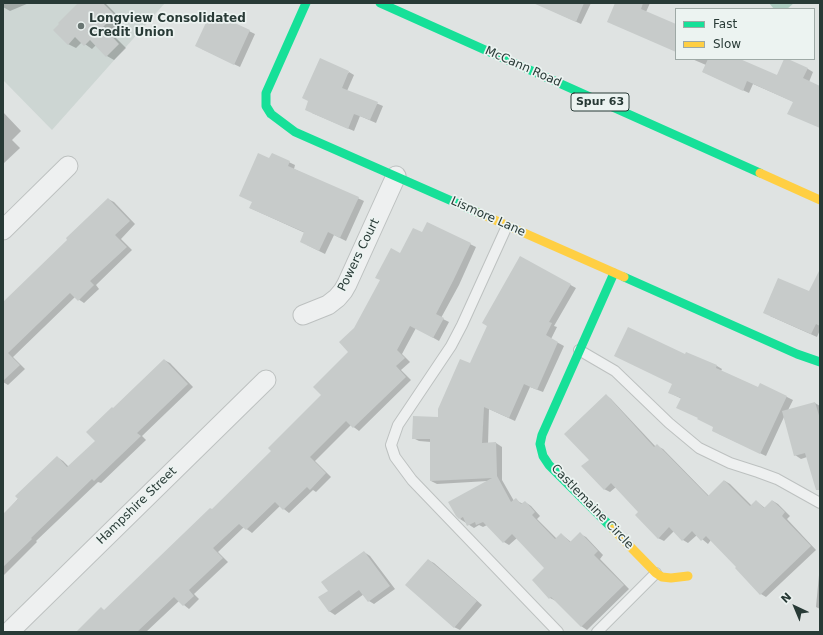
<!DOCTYPE html>
<style>
body{margin:0}
#map{position:relative;width:823px;height:635px;overflow:hidden;background:#dfe3e2;font-family:"DejaVu Sans",sans-serif}
canvas{display:block}
.frame{position:absolute;inset:0;border:4px solid #283a36;pointer-events:none}
.legend{position:absolute;left:675px;top:8px;width:140px;height:52px;box-sizing:border-box;background:#ecf3f1;border:1px solid #9ea9a6;margin:0;padding:5px 7px;list-style:none;font-size:12px;color:#283a36}
.legend li{display:flex;align-items:center;gap:8px;height:20px}
.legend b{width:20px;border:1px solid #9ea9a6}
.north{position:absolute;left:775px;top:587px;width:40px;height:40px;-webkit-text-stroke:3px #ecf3f1;paint-order:stroke;rotate:316deg;font-size:11px;font-weight:700;line-height:16px;text-align:center;color:#283a36}
.north::after{content:'';display:block;margin:auto;width:14px;height:18px;background:#283a36;clip-path:polygon(50% 0,100% 100%,50% 72%,0 100%)}
</style>
<div id="map">
<canvas width="823" height="635"></canvas>
<div class="frame"></div>
<ul class="legend">
<li><b style="height:5px;background:#16e098"></b>Fast</li>
<li><b style="height:5px;background:#ffcf43"></b>Slow</li>
</ul>
<div class="north">N</div>
</div>
<script>
const context = document.querySelector('canvas').getContext('2d');
context.lineJoin = 'round';
function paint(path, color) {
  context.fillStyle = color;
  context.fill(path, 'evenodd');
}
function shape(rows) {
  const path = new Path2D();
  for (const r of rows) {
    path.moveTo(r[0], r[1]);
    for (let i = 2; i < r.length; i += 2) path.lineTo(r[i], r[i + 1]);
  }
  return path;
}
function stroke(path, color, width, dash) {
  context.strokeStyle = color;
  context.lineWidth = width;
  context.lineCap = dash ? 'butt' : 'round';
  context.setLineDash(dash || []);
  context.stroke(path);
}
function drawText(font, color, halo, rows, align = 'center') {
  context.font = font + ' "DejaVu Sans",sans-serif';
  context.lineWidth = 3.5;
  context.setLineDash([]);
  context.textBaseline = 'middle';
  context.strokeStyle = halo;
  context.fillStyle = color;
  for (const [text, x, y, turn = 0] of rows) {
    context.save();
    context.translate(x, y);
    context.rotate((+turn || 0) * Math.PI / 180);
    context.textAlign = isNaN(turn) ? turn : align;
    if (halo) context.strokeText(text, 0, 0);
    context.fillText(text, 0, 0);
    context.restore();
  }
}
paint(shape([
 [3,3,165,3,52,130,3,80]
]), '#cdd6d3');
paint(shape([
 [769,3,794,3,787,9,774,9]
]), '#afcdc2');
paint(shape([
 [3,3,29,3,10,11,3,7],
 [79,3,105,3,122,20,110,32,126,48,114,60,107,56,96,45,92,49,82,42,76,48,68,44,60,24],
 [535,3,591,3,581,24],
 [616,3,650,3,646,12,676,25,676,52],
 [249,31,255,34,240,67,202,49],
 [692,59,738,59,777,76,785,59,808,69,813,72,809,82,820,87,820,128,794,102,753,84,749,93,703,72,706,65],
 [349,72,354,75,347,91,383,106,376,123,360,116,354,131,312,113],
 [3,112,21,131,12,140,20,148,3,164],
 [272,154,295,165,294,169,364,201,346,241,334,235,325,254,307,245,305,233,250,208],
 [108,199,114,202,135,224,121,239,132,250,96,285,99,289,84,303,75,297,13,357,25,369,8,385,3,382,3,303,69,240],
 [428,223,476,247,459,285,441,318,449,322,439,341,416,328,402,354,410,362,401,370,411,380,359,431,351,425,315,461,331,477,316,492,313,490,289,513,280,506,252,533,244,527,218,552,228,562,194,594,199,599,189,609,179,601,146,632,77,632,102,609,105,611,213,510,273,451,322,395,350,352,355,328,401,254,422,234],
 [520,257,576,288,554,326,557,327,551,339,564,346,543,392,530,387,515,421,489,409,488,444,496,443,502,447,502,480,514,501,516,500,523,504,525,502,531,506,540,516,537,519,557,539,561,534,571,542,580,534,586,537,603,555,600,559,629,589,587,630,581,626,556,601,550,598,546,568,517,538,509,545,504,542,487,525,483,527,479,525,474,528,460,519,488,481,437,484,431,481,431,442,419,441,413,438,439,418,470,365],
 [820,283,820,330,817,337,770,316,810,293],
 [686,356,717,366,722,369,721,371,759,388,760,385,787,397,793,400,788,410,815,403,820,406,820,481,807,457,801,459,795,455,784,417,766,456,719,434,714,427,699,418,682,399,670,393],
 [164,360,170,363,193,387,142,436,146,440,101,483,98,482,36,541,37,542,3,576,3,515,57,457,63,461,69,467,96,441,114,409],
 [606,395,611,399,656,447,657,446,663,449,709,496,725,481,730,484,752,506,756,501,765,508,773,501,778,504,790,516,787,519,816,550,766,597,761,594,737,567,711,540,708,544,697,535,688,543,683,540,674,531,664,541,658,538,640,512,616,487,610,492,604,489,590,460],
 [364,552,370,556,395,589,374,604,369,601,364,594,335,615,329,611,329,591],
 [428,560,434,563,482,605,460,630,454,627],
 [819,575,820,575,820,609,816,607]
]), '#0003');
paint(shape([
 [78,3,103,3,115,15,103,27,119,44,106,57,90,40,84,46,75,37,68,45,53,30,59,24,58,23],
 [533,3,584,3,576,22],
 [615,3,643,3,641,9,676,24,676,52,607,22],
 [211,12,250,30,234,65,195,46],
 [320,58,349,71,342,88,378,102,370,120,354,114,348,129,305,110,308,101,302,98],
 [708,59,740,59,777,75,784,59,788,59,808,68,803,78,820,86,820,128,787,114,793,102,747,81,743,91,702,72],
 [258,153,269,158,272,153,290,161,288,166,359,197,340,238,328,232,319,251,300,242,304,232,249,208,252,202,239,196],
 [108,198,130,221,115,235,127,247,90,281,94,285,78,301,70,293,8,353,20,365,3,381,3,302,67,240,66,238],
 [427,222,471,243,453,281,436,314,444,318,433,338,410,326,397,350,405,358,396,366,406,377,353,428,346,421,310,457,326,473,310,490,307,487,283,510,275,502,246,530,239,524,213,548,223,558,189,590,194,596,183,606,174,597,137,632,76,632,101,607,104,610,210,508,212,509,271,451,268,448,321,395,313,387,348,352,339,342,354,328,380,280,375,278,391,248,400,253,413,228,422,232],
 [520,256,571,284,549,322,552,323,546,335,558,342,537,390,524,384,509,418,484,407,482,443,496,442,497,476,511,502,516,498,521,504,525,501,535,512,532,515,555,539,561,533,570,542,580,532,598,551,594,555,624,585,581,627,551,597,549,599,532,580,544,568,512,534,503,543,483,522,476,525,475,522,467,526,463,517,459,519,456,516,448,502,492,478,430,481,430,439,412,439,413,416,438,417,438,409,460,359,470,363,487,326,482,323],
 [820,269,820,326,816,324,811,334,763,313,778,278,809,291],
 [628,327,685,354,686,352,717,365,716,368,758,387,760,383,787,396,760,454,712,431,713,427,697,419,698,418,676,408,681,398,668,393,672,384,614,356],
 [164,359,188,384,137,433,141,436,94,481,92,479,31,538,32,539,3,567,3,514,18,499,15,496,57,456,67,467,95,441,86,432,112,407,113,408],
 [606,394,654,447,657,444,708,496,724,480,750,506,756,500,764,508,772,500,785,512,782,516,811,546,760,595,735,568,736,567,706,536,701,541,692,531,682,541,669,527,658,539,635,515,638,512,611,483,604,490,581,466,589,460,564,434],
 [815,402,820,419,820,490,816,490,805,453,794,456,782,411],
 [364,551,390,586,368,602,359,590,329,612,318,597,328,591,321,582],
 [428,559,477,601,454,628,405,585]
]), '#c7cbca');
const lane = shape([
 [507,226,462,325,451,346,398,425,391,445,395,457,412,480,558,632],
 [579,350,615,371,669,423,699,448,730,463,758,472,777,479,820,503],
 [597,632,656,573]
]);
const street = shape([
 [3,230,68,166],
 [303,315,328,305,337,298,343,291,347,284,396,176],
 [9,632,266,380]
]);
stroke(lane, '#bdc1c0', 12);
stroke(street, '#bdc1c0', 21);
stroke(lane, '#eef0f0', 10);
stroke(street, '#eef0f0', 19);
stroke(shape([
 [306,3,266,93,266,106,271,114,295,132,479,213],
 [380,3,760,173],
 [624,277,797,354,820,362],
 [613,529,549,465,543,456,540,444,542,435,614,273]
]), '#16e098', 9);
stroke(shape([
 [760,173,820,200],
 [479,213,624,277],
 [613,529,656,573,662,577,671,578,688,576]
]), '#ffcf43', 9);
for (const [x, y, r, color] of [
 [81,26,4,"#687572"]
]) {
  const dot = new Path2D();
  dot.arc(x, y, r, 0, 2 * Math.PI);
  context.fillStyle = color;
  context.fill(dot);
  stroke(dot, '#ecf3f1', 1.5);
}
for (const [x, y, w] of [
 [600,102,58]
]) {
  const box = new Path2D();
  box.roundRect(x - w / 2, y - 9, w, 18, 3);
  context.fillStyle = '#ecf3f1';
  context.fill(box);
  stroke(box, '#283a36', 1);
}
drawText('bold 11px', '#283a36', null, [
 ["Spur 63",600,102]
]);
drawText('bold 12px', '#283a36', '#ecf3f1', [
 ["Longview Consolidated",89,19],
 ["Credit Union",89,33]
], 'left');
drawText('12px', '#283a36', '#ecf3f1', [
 ["McCann Road",523,67,24],
 ["Lismore Lane",488,217,24],
 ["Powers Court",359,255,-64],
 ["Hampshire Street",137,506,-44],
 ["Castlemaine Circle",592,507,46]
]);
</script>
